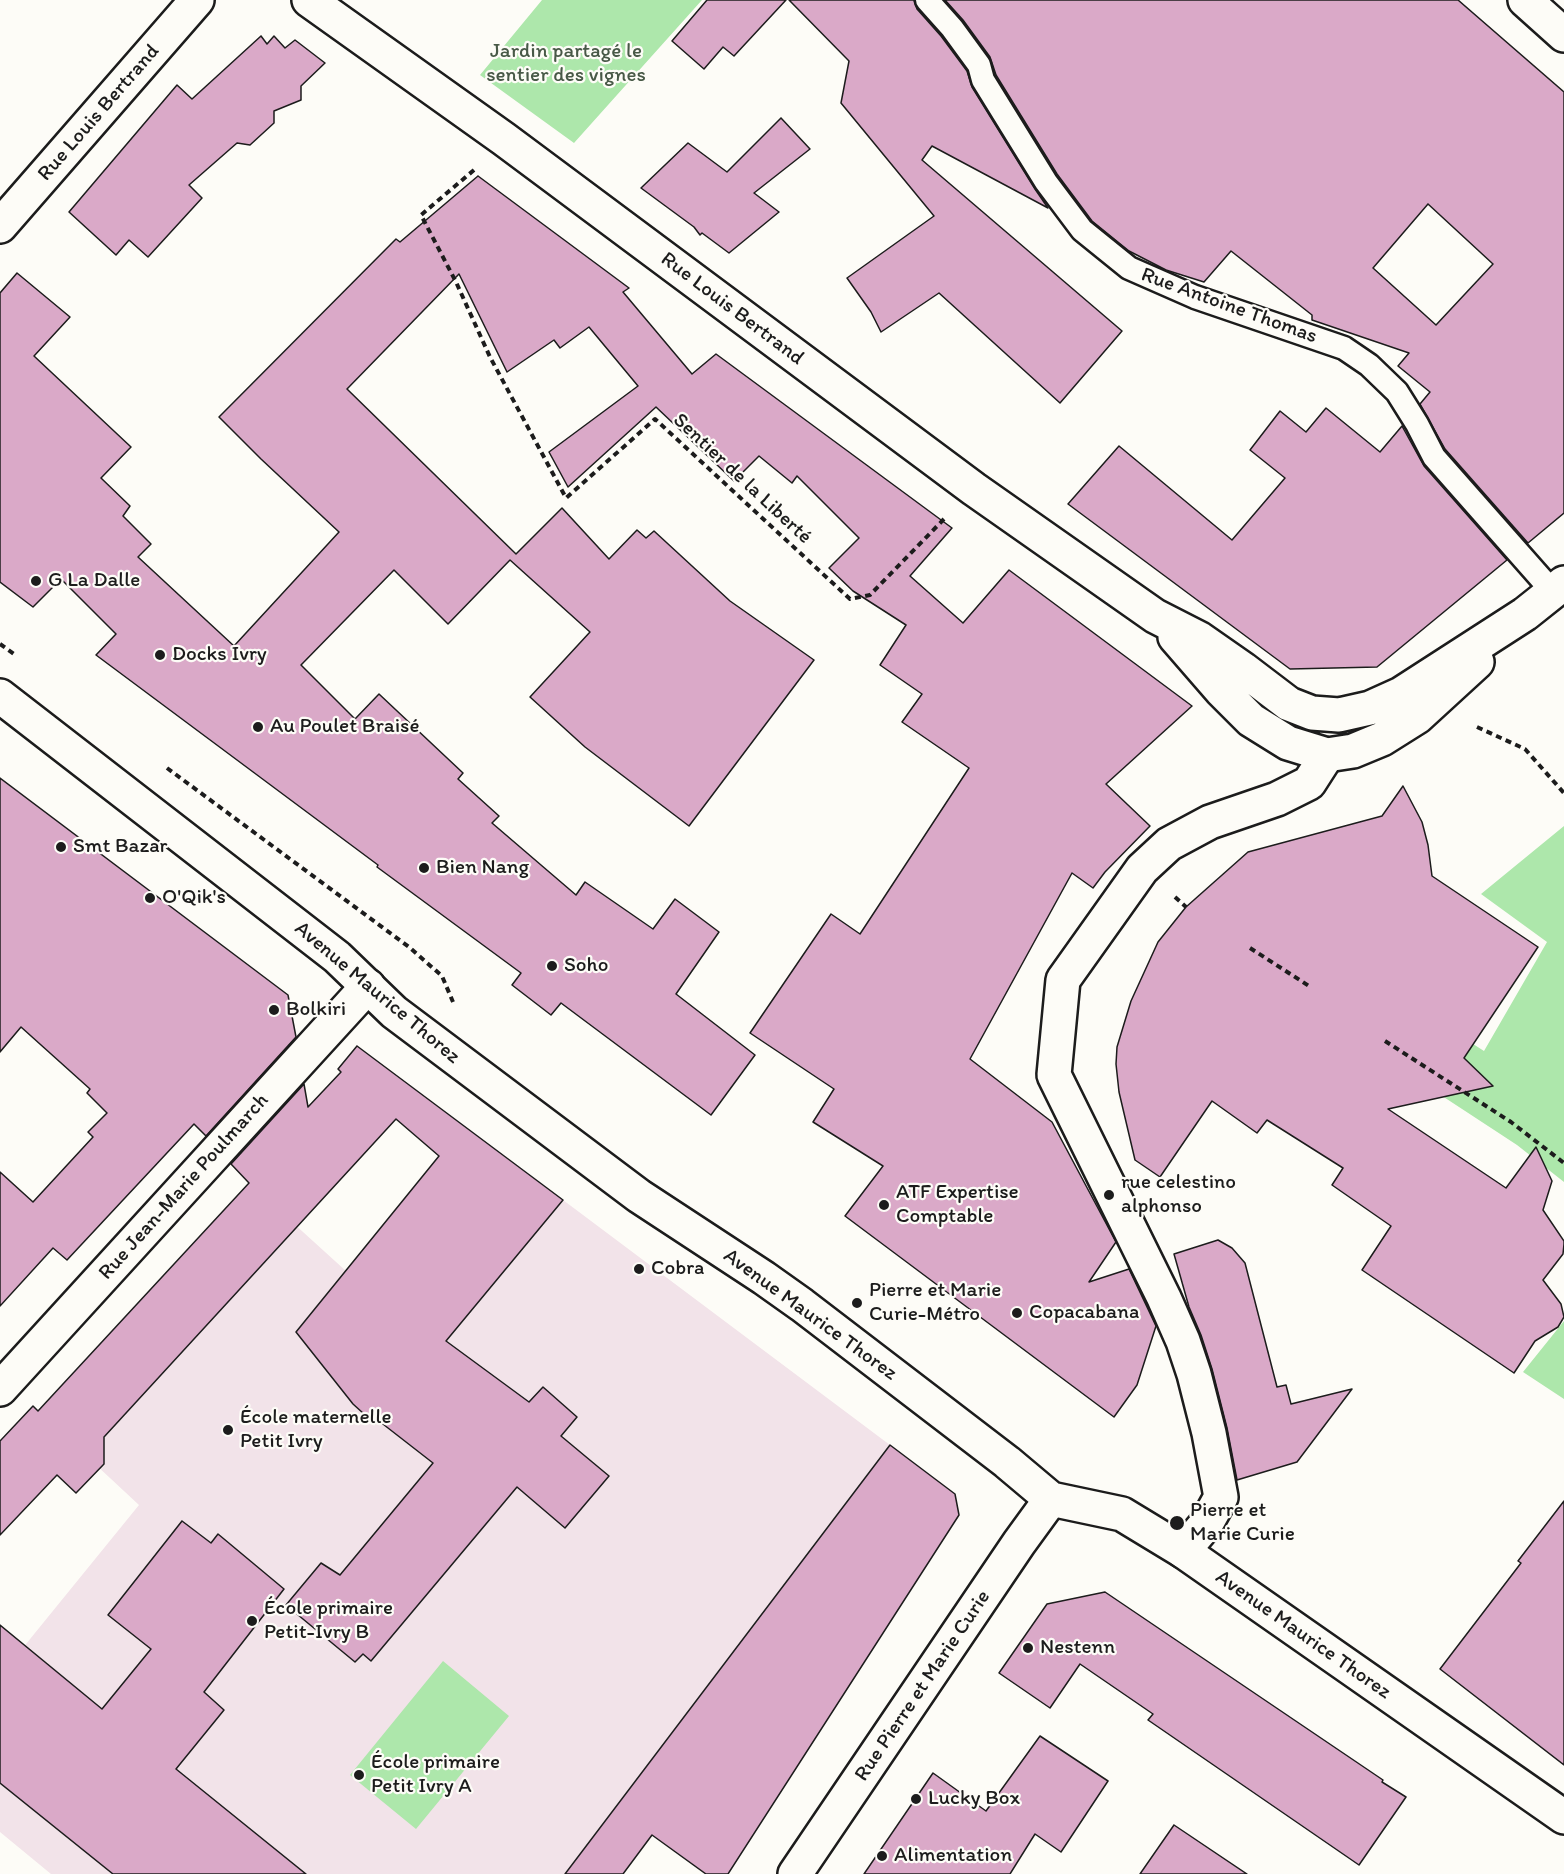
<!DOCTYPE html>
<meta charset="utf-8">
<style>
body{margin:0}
canvas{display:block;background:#fdfcf7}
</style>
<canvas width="1564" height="1874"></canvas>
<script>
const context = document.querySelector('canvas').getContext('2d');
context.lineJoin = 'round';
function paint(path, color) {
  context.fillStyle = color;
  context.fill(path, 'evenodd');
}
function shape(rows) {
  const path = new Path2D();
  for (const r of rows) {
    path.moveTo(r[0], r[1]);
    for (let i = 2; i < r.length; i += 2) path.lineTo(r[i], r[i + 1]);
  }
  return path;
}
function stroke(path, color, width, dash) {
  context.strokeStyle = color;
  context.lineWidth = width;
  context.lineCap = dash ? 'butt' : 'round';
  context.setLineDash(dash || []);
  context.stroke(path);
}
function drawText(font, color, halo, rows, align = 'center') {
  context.font = font + ' Itim,sans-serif';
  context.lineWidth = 4.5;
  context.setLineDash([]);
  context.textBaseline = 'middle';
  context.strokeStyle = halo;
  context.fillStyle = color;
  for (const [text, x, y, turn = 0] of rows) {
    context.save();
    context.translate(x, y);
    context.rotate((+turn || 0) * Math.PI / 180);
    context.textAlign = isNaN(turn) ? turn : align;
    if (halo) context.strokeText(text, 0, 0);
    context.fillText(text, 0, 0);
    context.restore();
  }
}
paint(shape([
 [249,1183,346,1271,473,1307,563,1200,890,1445,565,1874,51,1874,0,1832,0,1676,139,1505,38,1411]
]), '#f2e3e9');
paint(shape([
 [542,0,702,0,574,143,480,75],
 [1564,826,1564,1182,1517,1145,1430,1088,1417,1008,1484,1051,1547,942,1481,894],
 [1564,1321,1564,1399,1523,1372],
 [443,1661,509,1716,416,1829,350,1775]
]), '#ade7ab');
const building = shape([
 [707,0,786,0,734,56,723,47,704,69,672,41,707,0],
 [789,0,914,0,917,9,941,36,967,71,972,87,1035,189,1048,208,932,146,922,160,1122,331,1060,403,939,293,881,332,871,312,847,278,934,216,841,103,849,61,789,0],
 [945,0,1458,0,1564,92,1564,513,1528,543,1445,449,1420,404,1430,392,1398,366,1409,353,1312,320,1312,315,1231,251,1204,282,1166,270,1129,251,1092,221,1057,174,996,75,990,57,963,20,945,0],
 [1428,204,1493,264,1436,325,1373,268,1428,204],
 [261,36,267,44,274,36,285,48,295,40,325,63,301,86,301,100,274,111,274,123,250,145,237,143,189,185,202,198,148,257,129,240,116,255,69,212,177,85,192,99,261,36],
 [781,118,810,149,754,193,779,212,729,253,702,233,700,235,694,227,641,188,688,143,727,172,781,118],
 [478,176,629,288,623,292,692,374,716,354,952,528,910,576,963,623,1009,570,1192,706,1106,784,1150,826,1105,872,1093,888,1072,873,970,1059,1052,1122,1116,1242,1089,1282,1129,1269,1156,1326,1137,1385,1114,1417,845,1216,883,1166,813,1122,834,1089,750,1033,831,914,860,934,969,768,902,722,922,694,880,665,906,625,853,591,829,568,859,538,797,476,792,483,759,456,734,481,656,407,568,487,549,452,638,386,589,327,560,348,554,340,507,372,459,274,347,389,516,554,562,508,609,559,637,530,646,538,654,531,730,601,814,660,689,826,585,747,530,697,590,632,510,560,448,624,394,570,301,665,355,719,379,694,463,773,458,779,499,816,492,823,576,895,585,882,653,929,675,899,719,932,676,994,755,1055,711,1115,561,1003,551,1015,512,985,521,973,377,867,378,865,96,655,116,634,61,579,33,607,0,582,0,293,17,273,70,317,34,356,131,447,101,478,130,506,123,516,151,544,138,557,234,646,339,532,261,459,219,417,396,239,400,242,478,176],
 [1326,408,1380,452,1402,426,1424,466,1507,560,1377,667,1290,669,1068,504,1119,446,1232,540,1285,478,1250,450,1280,411,1306,432,1326,408],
 [0,778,288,995,296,1037,206,1136,194,1124,67,1260,53,1248,0,1306,0,1172,33,1202,93,1137,88,1132,107,1113,87,1093,90,1089,21,1027,0,1052,0,778],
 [1403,786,1422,822,1428,845,1432,876,1538,947,1464,1058,1493,1086,1388,1109,1506,1188,1536,1147,1552,1181,1543,1210,1564,1241,1564,1244,1563,1254,1543,1280,1561,1304,1564,1317,1558,1327,1535,1341,1514,1373,1362,1270,1391,1226,1332,1185,1343,1168,1267,1120,1257,1133,1212,1101,1160,1177,1135,1160,1119,1092,1116,1064,1117,1047,1131,1001,1158,942,1186,907,1248,852,1382,816,1403,786],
 [357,1046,563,1200,446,1341,529,1402,543,1387,577,1417,561,1436,609,1476,565,1528,517,1487,371,1661,363,1654,355,1662,286,1605,321,1563,340,1575,433,1463,379,1421,375,1424,353,1404,296,1332,439,1156,396,1119,104,1437,104,1464,76,1493,57,1475,0,1535,0,1441,33,1406,38,1411,249,1183,231,1164,304,1084,308,1107,341,1072,338,1069,357,1046],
 [1218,1240,1232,1248,1245,1263,1277,1387,1286,1385,1291,1404,1352,1389,1297,1462,1237,1480,1227,1428,1212,1369,1201,1335,1189,1307,1174,1254,1218,1240],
 [890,1445,955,1494,959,1515,728,1874,706,1874,652,1835,623,1874,565,1874,890,1445],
 [1564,1501,1564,1765,1440,1669,1521,1563,1518,1561,1564,1501],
 [182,1521,211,1543,218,1534,284,1589,204,1692,224,1710,176,1769,306,1874,113,1874,0,1783,0,1625,102,1709,151,1649,108,1615,182,1521],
 [1105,1592,1383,1780,1382,1782,1406,1797,1359,1865,1148,1720,1153,1714,1080,1664,1050,1708,999,1673,1047,1604,1105,1592],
 [1040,1736,1108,1781,1061,1852,1035,1834,1010,1874,864,1874,933,1773,986,1811,1040,1736],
 [1174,1825,1247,1874,1140,1874,1174,1825]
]);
paint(building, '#daa9c8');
stroke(building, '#1c1c1c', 1.5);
const service = shape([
 [927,0,952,28,979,65,983,80,1046,182,1082,230,1129,268,1195,297,1344,348,1369,365,1397,392,1417,424,1434,457,1553,592]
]);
const pedestrian = shape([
 [1183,1551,1206,1524,1221,1497,1209,1433,1194,1374,1183,1341,1164,1298,1054,1075,1063,980,1142,869,1169,844,1210,822,1277,799,1309,783,1327,755]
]);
const minor = shape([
 [1525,0,1564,35],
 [0,1389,368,986]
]);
const tertiary = shape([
 [795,1874,1019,1543,1051,1499]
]);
const secondary = shape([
 [309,0,504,139,974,489,1155,616,1200,639,1243,669,1289,704,1312,713,1339,715,1370,708,1401,694,1525,614,1564,583],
 [0,226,197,0],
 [1175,637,1221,690,1251,720,1288,743,1327,755,1353,751,1382,739,1417,717,1477,662],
 [0,696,337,957,394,1012,639,1196,764,1278,802,1305,1007,1462,1051,1499,1122,1514,1183,1551,1564,1817]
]);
stroke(service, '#1c1c1c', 27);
stroke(pedestrian, '#1c1c1c', 38);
stroke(minor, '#1c1c1c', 38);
stroke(tertiary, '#1c1c1c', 38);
stroke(secondary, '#1c1c1c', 38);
stroke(shape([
 [474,170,421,215,456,282,490,357,566,498,655,419,850,599,870,595,944,519],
 [0,644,14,654],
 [1477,727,1525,749,1564,793],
 [167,768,409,947,442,976,453,1002],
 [1175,897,1186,907],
 [1250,948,1309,986],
 [1385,1041,1511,1122,1564,1163]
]), '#1c1c1c', 4, [6, 4.5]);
stroke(service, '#fdfcf7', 22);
stroke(pedestrian, '#fdfcf7', 33);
stroke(minor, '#fdfcf7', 33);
stroke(tertiary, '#fdfcf7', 33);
stroke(secondary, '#fdfcf7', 33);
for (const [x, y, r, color] of [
 [36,581,6,"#1c1c1c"],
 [160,655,6,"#1c1c1c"],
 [258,727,6,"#1c1c1c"],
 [61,847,6,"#1c1c1c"],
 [424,868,6,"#1c1c1c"],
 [150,898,6,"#1c1c1c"],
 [552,966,6,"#1c1c1c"],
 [274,1010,6,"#1c1c1c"],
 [1109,1195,6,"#1c1c1c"],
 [884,1205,6,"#1c1c1c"],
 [639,1269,6,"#1c1c1c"],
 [857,1303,6,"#1c1c1c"],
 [1017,1313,6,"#1c1c1c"],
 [228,1430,6,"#1c1c1c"],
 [1177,1523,8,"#1c1c1c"],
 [252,1621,6,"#1c1c1c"],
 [1028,1648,6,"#1c1c1c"],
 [359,1775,6,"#1c1c1c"],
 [916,1799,6,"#1c1c1c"],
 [882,1856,6,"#1c1c1c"]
]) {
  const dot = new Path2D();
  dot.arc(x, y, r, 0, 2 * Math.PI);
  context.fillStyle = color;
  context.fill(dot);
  stroke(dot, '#fdfcf7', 2);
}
drawText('21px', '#485947', '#fdfcf7', [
 ["Jardin partagé le",566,52],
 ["sentier des vignes",566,76]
]);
drawText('21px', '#1c1c1c', '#fdfcf7', [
 ["Rue Louis Bertrand",99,113,-49],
 ["Rue Antoine Thomas",1229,306,20],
 ["Rue Louis Bertrand",732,309,37],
 ["Sentier de la Liberté",742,479,43],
 ["Avenue Maurice Thorez",377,993,40],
 ["Rue Jean-Marie Poulmarch",184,1187,-48],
 ["Avenue Maurice Thorez",810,1315,36],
 ["Avenue Maurice Thorez",1303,1635,35],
 ["Rue Pierre et Marie Curie",923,1686,-56]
]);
drawText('21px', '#1c1c1c', '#fdfcf7', [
 ["G La Dalle",48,581],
 ["Docks Ivry",172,655],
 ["Au Poulet Braisé",270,727],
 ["Smt Bazar",73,847],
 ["Bien Nang",436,868],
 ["O'Qik's",162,898],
 ["Soho",564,966],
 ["Bolkiri",286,1010],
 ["rue celestino",1121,1183],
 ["alphonso",1121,1207],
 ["ATF Expertise",896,1193],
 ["Comptable",896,1217],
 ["Cobra",651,1269],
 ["Pierre et Marie",869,1291],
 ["Curie-Métro",869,1315],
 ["Copacabana",1029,1313],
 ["École maternelle",240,1418],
 ["Petit Ivry",240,1442],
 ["Pierre et",1190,1511],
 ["Marie Curie",1190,1535],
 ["École primaire",264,1609],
 ["Petit-Ivry B",264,1633],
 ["Nestenn",1040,1648],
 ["École primaire",371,1763],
 ["Petit Ivry A",371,1787],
 ["Lucky Box",928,1799],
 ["Alimentation",894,1856]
], 'left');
</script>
